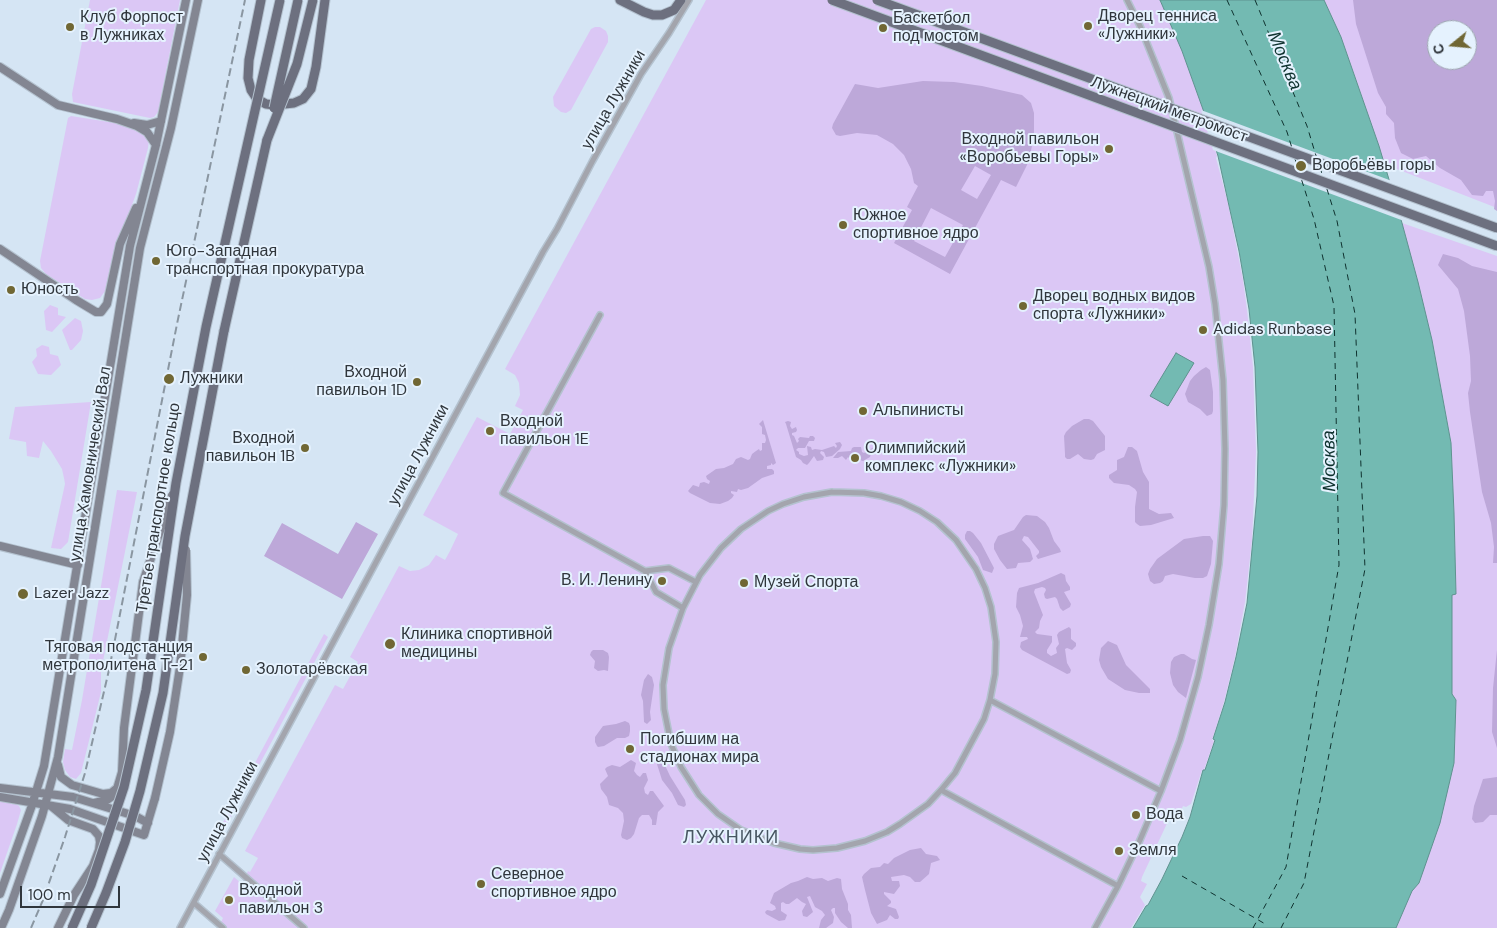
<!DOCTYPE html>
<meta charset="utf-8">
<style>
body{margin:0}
#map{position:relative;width:1497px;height:928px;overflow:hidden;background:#d5e5f4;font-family:"DM Sans",sans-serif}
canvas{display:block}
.north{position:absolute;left:1427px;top:20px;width:50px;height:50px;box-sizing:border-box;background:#e5f2fe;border:1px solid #9da7b0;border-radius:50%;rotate:253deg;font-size:14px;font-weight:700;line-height:20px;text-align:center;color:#30363c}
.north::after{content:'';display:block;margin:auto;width:18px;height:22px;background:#706734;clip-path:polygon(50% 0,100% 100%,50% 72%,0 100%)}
.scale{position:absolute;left:20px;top:886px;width:100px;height:22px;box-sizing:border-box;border:2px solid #30363c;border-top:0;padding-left:6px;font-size:15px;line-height:18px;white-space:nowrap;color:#30363c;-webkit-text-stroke:4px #e5f2fe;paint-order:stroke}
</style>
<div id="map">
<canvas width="1497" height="928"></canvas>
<div class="north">С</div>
<div class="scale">100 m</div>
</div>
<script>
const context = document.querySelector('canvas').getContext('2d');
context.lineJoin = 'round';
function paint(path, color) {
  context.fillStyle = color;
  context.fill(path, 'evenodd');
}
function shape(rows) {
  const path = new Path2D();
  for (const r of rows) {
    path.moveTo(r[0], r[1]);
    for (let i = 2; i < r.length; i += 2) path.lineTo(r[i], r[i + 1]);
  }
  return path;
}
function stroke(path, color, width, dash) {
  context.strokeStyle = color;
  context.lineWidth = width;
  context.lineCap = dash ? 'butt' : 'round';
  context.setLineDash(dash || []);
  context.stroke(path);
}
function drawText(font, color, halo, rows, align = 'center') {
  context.font = font + ' "DM Sans",sans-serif';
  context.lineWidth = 4;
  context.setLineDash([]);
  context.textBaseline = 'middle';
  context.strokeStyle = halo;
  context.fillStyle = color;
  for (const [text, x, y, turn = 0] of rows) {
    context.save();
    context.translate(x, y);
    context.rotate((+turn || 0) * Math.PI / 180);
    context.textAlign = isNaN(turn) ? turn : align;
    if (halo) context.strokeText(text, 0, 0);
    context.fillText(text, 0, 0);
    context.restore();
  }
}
paint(shape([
 [90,0,180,0,158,112,154,117,150,118,73,102,72,94],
 [706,0,1160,0,1182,51,1205,115,1217,156,1216,158,1228,203,1243,280,1247,310,1253,367,1256,452,1252,540,1245,602,1235,657,1224,702,1212,740,1214,741,1204,770,1202,770,1191,804,1186,807,1183,806,1177,820,1170,817,1142,877,1141,881,1147,884,1140,897,1145,905,1131,928,218,928,223,918,215,911,234,877,242,884,248,871,250,872,258,858,245,851,335,685,343,689,358,662,350,657,399,566,410,571,419,570,429,565,436,555,445,560,450,551,458,534,423,515,477,417,510,434,523,410,515,406,520,395,519,383,515,375,505,369],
 [1324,0,1497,0,1497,208,1384,164,1358,85,1341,37],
 [1437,30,1467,30,1467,60,1437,60],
 [595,27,600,27,606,31,608,36,608,42,571,110,566,113,561,112,554,106,553,97,591,29],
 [71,116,128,125,144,132,149,139,148,148,136,194,113,257,105,291,100,298,92,300,85,299,46,274,41,268,40,261,68,118],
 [1402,223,1497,256,1497,928,1396,928,1412,891,1419,883,1454,763,1456,700,1452,695,1452,594,1456,594,1454,513,1451,442,1432,340],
 [50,305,58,308,58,315,66,317,52,332,46,330,44,311],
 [75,318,81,321,83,331,81,340,72,350,70,350,62,330],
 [42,345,49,347,50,354,58,356,61,365,51,375,38,374,32,362,37,356,36,349],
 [91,402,68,542,61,549,51,548,65,484,64,478,62,469,51,451,43,441,39,458,27,456,26,442,9,439,15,407],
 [117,490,137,492,101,671,101,692,81,773,76,779,70,777,65,770,63,762,65,749,72,750,82,700],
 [324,634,328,637,222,834,218,832],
 [0,801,14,803,19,806,21,810,17,824,0,873]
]), '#dbc7f5');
paint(shape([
 [1353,0,1497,0,1497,211,1494,209,1495,201,1493,191,1486,191,1483,196,1472,195,1461,180,1440,168,1426,156,1413,159,1401,153,1395,138,1394,123,1386,114,1386,107,1378,93,1356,24],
 [1437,30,1467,30,1467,60,1437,60],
 [923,81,954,82,982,86,1022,95,1031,103,1034,113,1034,135,1030,156,1027,165,1016,187,1001,180,950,274,894,243,912,210,907,207,918,186,914,183,911,169,904,155,893,144,877,135,857,133,840,136,836,135,832,128,833,124,855,84,878,88],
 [975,166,991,175,977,199,961,190],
 [931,208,963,225,945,257,914,241],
 [1443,254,1458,258,1472,266,1497,272,1497,563,1493,563,1494,547,1491,523,1482,492,1470,412,1468,393,1471,381,1470,356,1464,311,1458,289,1438,265],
 [1206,367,1210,370,1213,392,1213,411,1212,414,1207,416,1200,409,1188,402,1185,394,1190,381,1194,376,1201,370],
 [1084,419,1089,419,1093,421,1105,436,1105,450,1097,454,1094,459,1091,460,1084,459,1078,454,1070,459,1067,459,1065,457,1065,454,1064,436,1066,432,1072,426],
 [763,420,776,463,773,465,771,463,771,465,767,466,767,469,772,469,774,471,774,474,762,478,748,488,741,490,738,489,737,492,731,491,731,493,734,495,732,498,728,501,720,504,710,503,690,493,688,491,693,485,699,487,700,483,704,482,709,484,710,481,707,479,706,476,716,469,724,468,733,464,736,459,741,457,748,460,750,459,752,454,756,451,759,449,760,451,762,450,762,443,765,443,766,440,765,435,762,434,762,427,759,424],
 [788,421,791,422,790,426,792,429,796,427,797,430,796,432,792,433,792,435,794,436,797,443,799,441,798,439,800,437,809,438,810,436,813,436,815,438,814,441,809,441,805,448,798,448,796,450,799,452,799,454,804,456,808,455,807,446,811,447,812,450,815,449,822,450,834,446,836,448,837,446,835,443,840,442,842,445,840,449,832,456,826,457,824,452,821,451,820,453,824,457,823,460,817,461,814,456,809,463,807,465,803,463,801,460,796,457,786,424,785,422],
 [854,447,861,447,862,452,864,453,874,447,877,449,878,451,877,453,871,453,870,457,863,461,860,460,856,452,854,453,854,456,851,460,848,457,846,460,842,456,838,458,833,458,838,452,851,451,852,448],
 [1128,447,1132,447,1137,451,1143,472,1149,482,1149,509,1159,514,1171,513,1174,518,1151,525,1140,526,1137,524,1135,522,1135,507,1137,492,1135,489,1129,485,1114,483,1109,478,1109,475,1117,470,1117,460,1124,457],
 [1026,515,1037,516,1045,522,1049,528,1054,541,1060,549,1061,552,1038,559,1036,556,1039,553,1039,551,1028,537,1024,536,1022,540,1030,549,1033,559,1030,562,1018,563,1016,568,1007,569,1000,560,994,549,994,544,998,536,1014,530,1023,517],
 [356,522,378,534,342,599,264,556,282,523,338,554],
 [967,531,970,531,973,533,981,543,994,568,992,573,983,570,978,557,965,539,965,535],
 [1203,536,1210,536,1213,541,1211,564,1207,576,1203,578,1195,578,1173,574,1165,576,1163,581,1160,583,1154,584,1150,581,1148,574,1150,569,1157,559,1184,539],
 [1061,573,1065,575,1066,581,1070,587,1070,590,1064,592,1071,604,1070,607,1063,611,1060,608,1057,599,1055,597,1047,599,1045,598,1044,594,1046,590,1045,588,1042,587,1035,589,1034,592,1043,615,1040,621,1039,628,1035,632,1037,634,1052,636,1052,642,1047,650,1047,653,1051,656,1057,653,1056,648,1059,644,1057,635,1059,632,1069,627,1071,629,1071,639,1076,643,1076,646,1072,650,1067,648,1065,649,1067,663,1071,670,1070,673,1067,674,1022,650,1020,647,1021,642,1028,639,1027,637,1020,637,1023,626,1020,615,1016,607,1017,593,1019,588,1038,583],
 [1108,641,1117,645,1126,665,1150,689,1150,693,1139,693,1125,690,1108,679,1101,667,1099,660,1101,648],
 [593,650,603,650,608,653,609,657,608,671,604,670,598,671,594,668,595,661,590,655,591,652],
 [1497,650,1497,748,1492,732,1493,688],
 [1181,654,1184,654,1192,659,1196,660,1186,698,1178,692,1173,685,1170,673,1171,662,1174,657],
 [648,674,652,677,654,685,650,712,651,720,647,724,644,722,643,701,641,695,644,680],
 [625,721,629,723,630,726,630,731,629,736,625,738,617,738,604,746,598,747,597,746,595,742,595,737,603,726,616,724],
 [658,757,663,761,670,776,685,800,686,805,684,807,678,805,672,793,662,780,656,761],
 [631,760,636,763,634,771,637,775,640,777,643,773,646,773,648,780,644,788,645,793,648,795,650,791,653,791,664,806,658,812,656,825,652,825,652,820,649,815,642,815,639,818,634,834,631,838,627,840,622,838,621,835,624,821,623,813,618,808,609,805,607,797,601,789,600,784,608,776,605,769,607,767,612,765,620,767],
 [1497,777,1497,815,1490,815,1483,822,1475,823,1472,819,1474,806,1483,779],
 [921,848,926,854,937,856,940,860,931,863,929,874,920,882,915,882,910,877,904,875,891,877,892,881,899,881,900,886,894,894,884,892,884,894,891,901,891,903,887,906,896,909,899,917,898,919,895,919,890,915,887,920,877,924,871,913,865,890,862,877,864,874,871,868,880,867,884,863,888,864,894,858,910,850],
 [807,877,813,879,822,878,828,881,837,878,841,879,842,889,848,904,848,910,851,915,852,928,848,928,841,922,835,913,835,908,833,908,831,910,834,917,833,923,826,928,819,928,821,920,825,915,822,911,815,907,810,896,807,897,813,912,807,917,803,916,802,911,806,904,802,902,797,898,789,904,786,904,783,902,781,903,781,911,787,915,785,920,779,921,766,914,765,912,767,910,772,911,776,909,775,906,770,903,774,893,791,883,798,881]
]), '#bda8d9');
const water = shape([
 [1160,0,1324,0,1341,37,1379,146,1402,223,1418,282,1432,340,1451,443,1454,513,1456,594,1452,595,1452,694,1456,700,1454,763,1440,823,1419,883,1412,891,1396,928,1133,928,1146,906,1148,905,1162,879,1182,837,1190,817,1203,770,1205,770,1215,740,1213,739,1225,702,1236,657,1247,603,1257,496,1258,452,1255,367,1249,309,1239,251,1218,156,1205,115,1182,51,1160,0],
 [1176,353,1194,363,1168,406,1150,396,1176,353]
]);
paint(water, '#73bab2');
stroke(water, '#5f928f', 1);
paint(shape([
 [1201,110,1392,181,1404,221,1213,150]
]), '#d5e5f4');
stroke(shape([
 [1227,0,1287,132,1292,148],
 [1255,0,1307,126,1317,159],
 [1295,159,1298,167],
 [1320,167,1323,178],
 [1182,876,1267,925],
 [1253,928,1286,867,1339,565,1334,306,1314,219,1301,178],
 [1281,928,1304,883,1365,569,1355,314,1337,221,1326,186]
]), '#0f322f', 1, [6, 5]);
const street = shape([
 [600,315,503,493,645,571],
 [832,492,864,493,881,496,901,502,920,511,937,522,956,540,976,569,985,588,991,607,996,642,995,674,990,700,984,719,955,773,941,790,928,804,900,824,887,832,865,841,837,848,813,850,800,849,774,843,741,830,718,814,699,795,681,767,671,744,664,709,663,685,669,648,683,608,700,575,721,548,741,529,768,511,783,504,804,497,832,492],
 [683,608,656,592,645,571,669,568,696,582],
 [990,700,1161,791],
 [941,790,1118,886],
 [219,854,304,928],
 [194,903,223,928],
 [180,928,397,523,543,252,557,229,592,162,641,74,669,33,689,0],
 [1095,928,1118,886,1140,840,1161,791,1180,740,1198,677,1209,625,1219,564,1224,505,1225,449,1223,380,1215,304,1209,267,1169,98,1140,26,1127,0]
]);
const secondary = shape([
 [0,67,58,105,117,119,137,126,147,132,156,145],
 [134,123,147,125,161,121],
 [0,249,76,300,96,312,101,312,107,304,120,244,136,208],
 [0,546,78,565],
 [58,765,61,777,72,785,103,794,111,793,116,789],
 [0,788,73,797,135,816,148,823],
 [0,797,70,809,144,835,155,798],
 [94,803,107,800,114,795,117,789,122,772,124,728,143,582],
 [51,806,68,820,93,829,99,836,100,842,99,850,93,866,74,895,58,928],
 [0,894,31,808,44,766,130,246,156,145,186,0],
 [1,928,9,910,42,816,58,757,140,248,171,128,198,0]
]);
const primary = shape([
 [261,0,249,60,248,78,251,90,257,99,266,104,275,105,294,103,303,99,311,89,316,67,325,0],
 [620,0,644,12,653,15,662,15,674,10,681,0],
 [224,331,267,140]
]);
stroke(street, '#b4c2cf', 8);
stroke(secondary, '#b4c2cf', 10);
stroke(primary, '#b4c2cf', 11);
stroke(street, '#a3a5ad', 5);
stroke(secondary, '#838692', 8);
stroke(primary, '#6d707f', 9);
stroke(shape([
 [31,928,43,900,65,837,85,773,109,670,177,324,245,0]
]), '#8a96a1', 2, [8, 4]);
const secondaryBridge = shape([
 [143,582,172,495],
 [155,798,170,732,180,667,187,595,186,550]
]);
const primaryBridge = shape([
 [832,0,1497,246],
 [877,0,1497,228],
 [274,108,298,0],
 [267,140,297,64,313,0],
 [72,928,91,885,124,787,146,690,176,483,206,327,280,0],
 [91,928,106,893,125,842,140,791,163,693,185,536,224,331]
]);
stroke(secondaryBridge, '#b4c2cf', 10, []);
stroke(primaryBridge, '#b4c2cf', 11, []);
stroke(secondaryBridge, '#838692', 8);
stroke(primaryBridge, '#6d707f', 9);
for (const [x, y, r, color] of [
 [1088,26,5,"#706734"],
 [70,27,5,"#706734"],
 [883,28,5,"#706734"],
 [1109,149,5,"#706734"],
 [1301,166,6,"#706734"],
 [843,225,5,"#706734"],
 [156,261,5,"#706734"],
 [11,290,5,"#706734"],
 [1023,306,5,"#706734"],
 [1203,330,5,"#706734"],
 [169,379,6,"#706734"],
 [417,382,5,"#706734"],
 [863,411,5,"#706734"],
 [490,431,5,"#706734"],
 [305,448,5,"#706734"],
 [855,458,5,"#706734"],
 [662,581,5,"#706734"],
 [744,583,5,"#706734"],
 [23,594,6,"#706734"],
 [390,644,6,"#706734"],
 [203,657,5,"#706734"],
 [246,670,5,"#706734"],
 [630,749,5,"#706734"],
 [1136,815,5,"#706734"],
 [1119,851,5,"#706734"],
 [481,884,5,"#706734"],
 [229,900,5,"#706734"]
]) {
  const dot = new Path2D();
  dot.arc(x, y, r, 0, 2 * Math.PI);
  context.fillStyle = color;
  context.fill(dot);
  stroke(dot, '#e5f2fe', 2);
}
drawText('16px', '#30363c', '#e5f2fe', [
 ["Дворец тенниса",1098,17],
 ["«Лужники»",1098,35],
 ["Клуб Форпост",80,18],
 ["в Лужниках",80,36],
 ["Баскетбол",893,19],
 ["под мостом",893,37],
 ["Входной павильон",1099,140,"right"],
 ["«Воробьевы Горы»",1099,158,"right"],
 ["Воробьёвы горы",1312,166],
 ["Южное",853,216],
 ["спортивное ядро",853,234],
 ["Юго-Западная",166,252],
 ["транспортная прокуратура",166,270],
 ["Юность",21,290],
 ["Дворец водных видов",1033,297],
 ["спорта «Лужники»",1033,315],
 ["Adidas Runbase",1213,330],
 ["Входной",407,373,"right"],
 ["павильон 1D",407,391,"right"],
 ["Лужники",180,379],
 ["Альпинисты",873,411],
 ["Входной",500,422],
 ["павильон 1E",500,440],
 ["Входной",295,439,"right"],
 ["павильон 1B",295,457,"right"],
 ["Олимпийский",865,449],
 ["комплекс «Лужники»",865,467],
 ["В. И. Ленину",652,581,"right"],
 ["Музей Спорта",754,583],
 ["Lazer Jazz",34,594],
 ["Клиника спортивной",401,635],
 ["медицины",401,653],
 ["Тяговая подстанция",193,648,"right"],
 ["метрополитена Т-21",193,666,"right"],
 ["Золотарёвская",256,670],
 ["Погибшим на",640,740],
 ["стадионах мира",640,758],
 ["Вода",1146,815],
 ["Земля",1129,851],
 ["Северное",491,875],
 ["спортивное ядро",491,893],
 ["Входной",239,891],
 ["павильон 3",239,909]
], 'left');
drawText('16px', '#30363c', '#e5f2fe', [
 ["улица Лужники",614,100,-60],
 ["Лужнецкий метромост",1169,110,20],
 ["улица Лужники",419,455,-62],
 ["улица Хамовнический Вал",91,464,-81],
 ["Третье транспортное кольцо",159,508,-81],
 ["улица Лужники",228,812,-62]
]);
drawText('italic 18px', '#0f322f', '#e5f2fe', [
 ["Москва",1284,61,67],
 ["Москва",1330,461,-91]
]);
context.letterSpacing = '1px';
drawText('18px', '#485662', '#e5f2fe', [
 ["ЛУЖНИКИ",731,838]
]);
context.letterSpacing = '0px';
</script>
